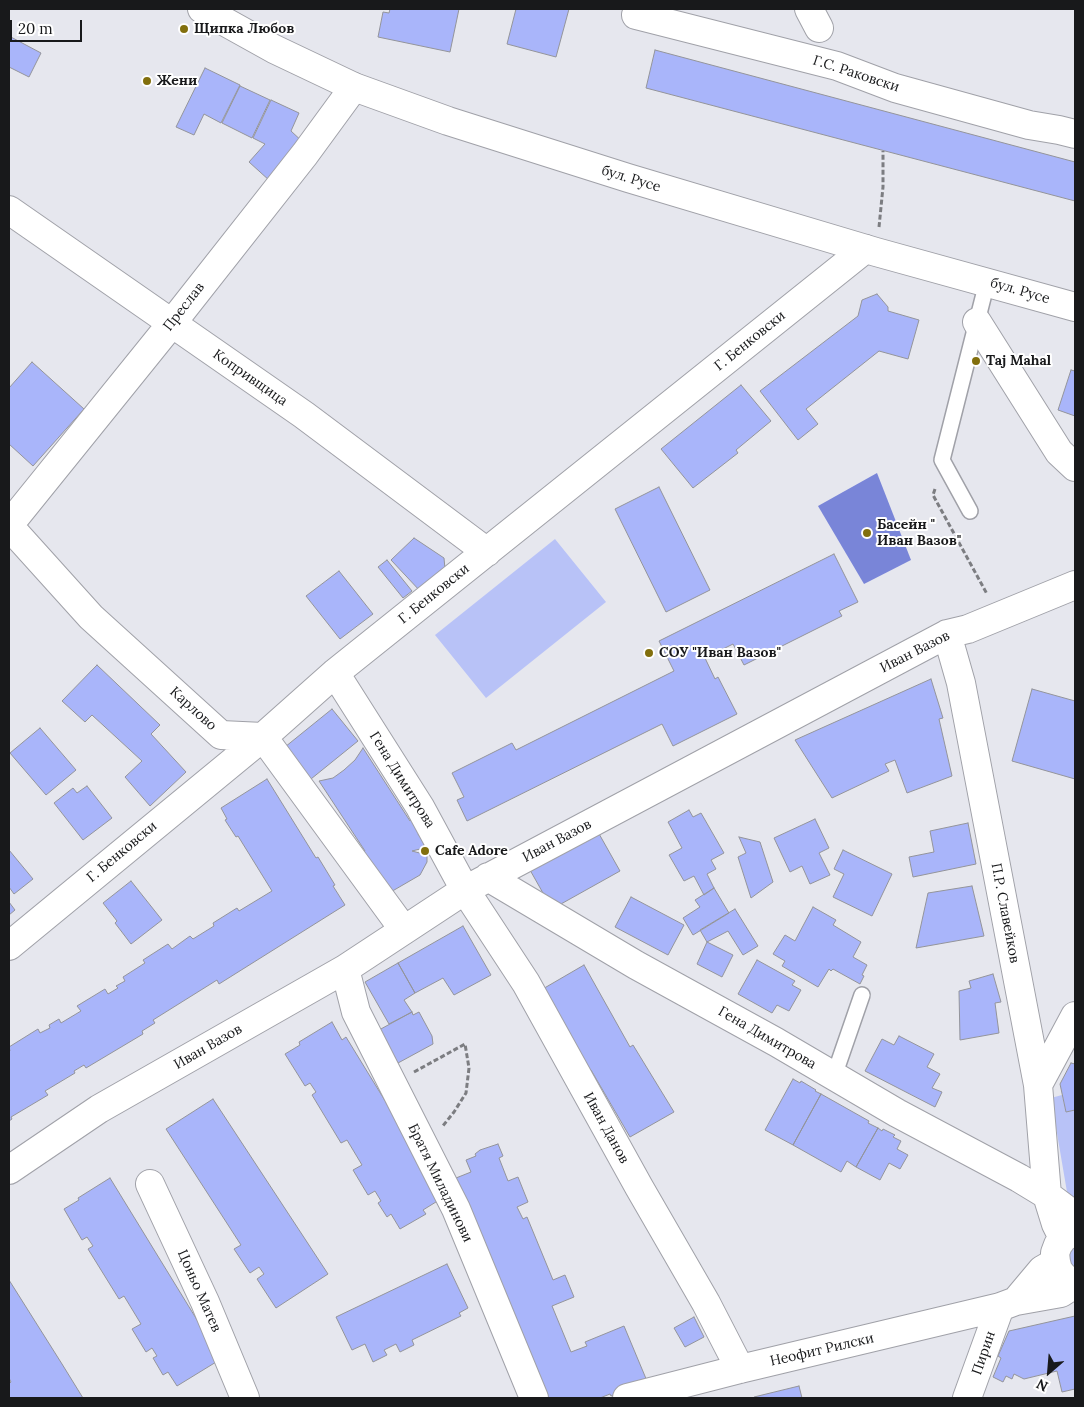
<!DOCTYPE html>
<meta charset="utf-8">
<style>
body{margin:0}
#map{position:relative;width:1084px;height:1407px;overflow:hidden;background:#e6e7ee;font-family:Lora,serif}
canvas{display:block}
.frame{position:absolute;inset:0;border:10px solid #18191b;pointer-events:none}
.north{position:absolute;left:1024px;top:1347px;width:50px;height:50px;-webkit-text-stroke:4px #fff;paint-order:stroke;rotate:207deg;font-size:14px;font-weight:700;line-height:20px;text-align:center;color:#18191b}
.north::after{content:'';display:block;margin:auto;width:18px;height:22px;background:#18191b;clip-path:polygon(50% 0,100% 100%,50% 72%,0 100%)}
.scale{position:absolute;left:10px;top:20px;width:72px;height:22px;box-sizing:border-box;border:2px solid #18191b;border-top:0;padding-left:6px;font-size:15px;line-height:18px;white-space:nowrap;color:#18191b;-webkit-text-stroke:4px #fff;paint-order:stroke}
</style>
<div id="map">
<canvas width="1084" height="1407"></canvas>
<div class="frame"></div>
<div class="north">N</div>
<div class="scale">20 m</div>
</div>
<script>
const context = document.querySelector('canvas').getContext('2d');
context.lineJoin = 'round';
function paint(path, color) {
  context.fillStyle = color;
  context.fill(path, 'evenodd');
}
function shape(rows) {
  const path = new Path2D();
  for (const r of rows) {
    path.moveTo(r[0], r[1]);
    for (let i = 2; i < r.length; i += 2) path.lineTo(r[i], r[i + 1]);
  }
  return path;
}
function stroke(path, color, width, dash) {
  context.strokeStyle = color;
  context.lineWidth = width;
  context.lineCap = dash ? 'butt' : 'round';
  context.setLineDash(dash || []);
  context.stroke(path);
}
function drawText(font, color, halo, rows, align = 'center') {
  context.font = font + ' Lora,serif';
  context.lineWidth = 4;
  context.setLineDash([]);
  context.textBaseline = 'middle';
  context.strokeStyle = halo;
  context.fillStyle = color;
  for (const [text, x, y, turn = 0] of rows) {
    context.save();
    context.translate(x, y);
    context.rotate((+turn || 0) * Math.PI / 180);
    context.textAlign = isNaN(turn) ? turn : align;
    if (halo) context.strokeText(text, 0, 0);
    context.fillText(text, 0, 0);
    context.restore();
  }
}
paint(shape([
 [555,539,606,602,486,698,435,635],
 [1062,1095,1066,1112,1075,1110,1075,1199,1067,1192,1051,1098],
 [1075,1245,1075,1274,1073,1273,1066,1254]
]), '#b8c2f7');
paint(shape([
 [877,473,911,560,864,584,818,506]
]), '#7985d8');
const building = shape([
 [390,9,459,9,450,52,378,37,383,12,389,13,390,9],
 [516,9,569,9,556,57,507,44,516,9],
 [9,36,41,53,29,77,9,67,9,36],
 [655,50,1075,162,1075,201,646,88,655,50],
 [205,68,240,85,221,123,204,114,194,135,176,127,205,68],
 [240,86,270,100,252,138,222,123,240,86],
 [271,100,299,113,291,131,305,144,270,181,249,162,265,144,253,138,271,100],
 [877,294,888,307,888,311,919,320,908,359,879,351,806,409,818,424,798,440,760,391,858,316,862,300,877,294],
 [32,362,84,409,33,466,9,444,9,388,32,362],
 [1071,370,1075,371,1075,416,1058,410,1071,370],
 [741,385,771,421,736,450,738,453,693,488,661,449,741,385],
 [659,487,710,590,666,612,615,509,659,487],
 [414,538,444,558,445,569,421,592,391,560,414,538],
 [834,554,858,602,839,611,842,616,744,665,733,644,705,658,715,679,718,677,737,714,673,746,662,724,467,821,457,800,464,797,452,773,512,743,516,750,674,671,659,641,834,554],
 [387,560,412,591,403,598,378,567,387,560],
 [339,571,373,614,340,639,306,596,339,571],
 [97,665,160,725,151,734,186,772,150,806,125,777,142,761,92,715,85,722,62,701,97,665],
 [931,679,943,718,939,719,952,776,907,793,895,760,885,764,889,771,832,798,795,740,931,679],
 [1032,689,1075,701,1075,779,1012,761,1032,689],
 [332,709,358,741,306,783,280,751,332,709],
 [40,728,76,770,46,795,10,753,40,728],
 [363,748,410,821,411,820,420,833,418,834,423,841,424,840,424,848,412,851,427,855,427,862,420,875,389,893,362,853,365,851,319,781,333,778,344,770,355,760,363,748],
 [267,779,316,858,318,857,335,885,333,886,345,905,219,984,217,980,153,1020,155,1023,142,1031,143,1034,86,1068,84,1065,74,1071,75,1073,45,1091,48,1095,11,1117,12,1119,9,1121,9,1052,10,1051,9,1047,38,1029,40,1033,50,1028,49,1025,59,1019,61,1023,81,1011,77,1006,105,989,108,994,118,988,116,986,125,981,123,977,145,963,143,960,168,944,172,949,190,936,193,939,214,926,213,923,237,908,239,911,272,891,238,836,236,837,225,820,227,819,221,808,267,779],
 [87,786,112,818,83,840,54,803,73,788,77,793,87,786],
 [689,810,693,817,701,813,724,853,711,860,716,869,707,874,714,888,704,895,694,876,684,881,669,855,682,848,668,822,689,810],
 [815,819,829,848,819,853,830,875,810,884,802,866,790,872,774,838,815,819],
 [968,823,976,864,913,877,909,857,934,852,930,831,968,823],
 [598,832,620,871,552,909,530,870,598,832],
 [739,837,760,842,773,882,751,898,738,857,746,853,739,837],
 [9,850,33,879,14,894,9,887,9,850],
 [843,850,892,874,872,916,833,897,844,874,834,869,843,850],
 [131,881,162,920,131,944,115,923,117,921,103,903,131,881],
 [972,886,984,936,916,948,928,893,972,886],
 [714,888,729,913,693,935,683,918,700,907,695,900,714,888],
 [631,897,684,925,668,955,615,927,631,897],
 [9,902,15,910,9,915,9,902],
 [813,907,836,920,833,925,861,942,853,957,867,965,862,975,864,976,860,984,833,969,831,971,829,969,818,987,782,966,785,961,773,954,785,935,795,941,813,907],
 [735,909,758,946,743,955,728,931,707,942,700,930,735,909],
 [463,926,491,975,454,995,443,978,415,993,398,963,463,926],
 [707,942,733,955,722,977,697,964,707,942],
 [757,960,795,981,792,985,801,990,789,1011,777,1005,772,1013,738,994,757,960],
 [398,963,415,993,404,1000,412,1012,389,1024,365,982,398,963],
 [584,965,630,1047,633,1045,674,1112,630,1137,591,1070,588,1072,541,990,584,965],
 [993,974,1001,1002,995,1003,999,1033,960,1040,959,991,971,988,969,981,993,974],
 [412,1012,413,1015,419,1012,432,1036,433,1044,398,1063,379,1030,412,1012],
 [332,1022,342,1040,346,1037,444,1197,423,1210,426,1214,400,1229,391,1214,387,1217,378,1203,381,1201,375,1191,368,1195,353,1170,362,1165,347,1140,341,1143,312,1095,316,1092,310,1083,305,1086,285,1054,300,1045,299,1042,332,1022],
 [899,1036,934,1054,927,1067,940,1074,932,1088,942,1092,935,1107,865,1071,882,1039,894,1045,899,1036],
 [1071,1063,1075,1064,1075,1110,1066,1112,1060,1084,1071,1063],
 [793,1079,800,1083,801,1081,816,1090,815,1091,821,1094,793,1145,765,1130,793,1079],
 [821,1094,869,1121,868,1123,878,1128,856,1167,847,1161,841,1172,793,1145,821,1094],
 [213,1099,328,1274,276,1308,257,1279,264,1274,259,1267,250,1273,234,1249,241,1245,166,1129,213,1099],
 [878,1128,882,1131,883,1129,895,1135,893,1137,901,1141,897,1149,908,1155,900,1169,889,1163,880,1180,856,1167,878,1128],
 [498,1144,503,1156,499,1158,508,1181,518,1177,528,1202,517,1207,523,1219,527,1217,553,1280,565,1275,574,1297,552,1306,571,1352,587,1346,585,1342,624,1326,647,1381,611,1396,610,1394,600,1398,544,1398,451,1180,471,1172,466,1160,476,1156,475,1154,480,1150,498,1144],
 [110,1178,221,1359,177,1386,168,1372,163,1375,153,1358,157,1356,152,1348,146,1352,132,1329,141,1324,124,1296,119,1299,88,1249,93,1246,87,1237,82,1240,64,1209,79,1200,78,1198,110,1178],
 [447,1264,468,1308,459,1313,461,1316,412,1340,414,1345,400,1352,396,1344,384,1350,387,1355,373,1362,365,1344,352,1350,336,1317,447,1264],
 [9,1280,62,1364,83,1398,10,1398,9,1396,9,1384,11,1382,9,1378,9,1280],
 [1075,1316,1075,1389,1062,1392,1057,1371,1024,1379,1014,1374,1012,1379,1006,1376,1003,1382,993,1377,1001,1358,998,1356,1009,1331,1075,1316],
 [694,1317,704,1337,685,1347,674,1328,694,1317],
 [799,1386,802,1398,754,1398,754,1397,799,1386]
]);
paint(building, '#a9b5fa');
stroke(building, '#93949a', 1);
const lane = shape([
 [970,511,942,460,987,282],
 [834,1076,862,995]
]);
const street = shape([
 [809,9,819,28],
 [636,15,837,66,895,88,1029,125,1059,130,1075,134],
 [9,210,304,415,487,552],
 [977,322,1059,452,1075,467],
 [9,525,172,323,305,154,354,87],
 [9,526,91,617,221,735,263,737,404,930],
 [947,634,961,683,1038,1085,1047,1195,1056,1224,1063,1238],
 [335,673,420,807,465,890,526,983,639,1187,706,1303,740,1369],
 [488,877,636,965,776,1042,897,1113,1019,1178,1047,1195,1071,1213,1075,1219],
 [9,946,263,737,335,673,865,249],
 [345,969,356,1012,456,1209,534,1398],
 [1038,1085,1075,1016],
 [9,1170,99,1109,345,969,465,890,947,634,968,629,1075,585],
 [150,1184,205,1302,245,1398],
 [1075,1231,1063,1238,1058,1245,1055,1253,1056,1262,1058,1270,1063,1276,1069,1281,1075,1283],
 [1016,1301,1042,1270,1056,1262],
 [627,1398,740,1369,1000,1307,1016,1301,1061,1293,1075,1284],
 [967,1398,1000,1307]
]);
const secondary = shape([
 [202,9,274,49,354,87,448,121,628,178,876,252,1075,307]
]);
stroke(lane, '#a0a1a8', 18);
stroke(street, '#a0a1a8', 30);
stroke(secondary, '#a0a1a8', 30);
stroke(shape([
 [879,227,883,187,883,151],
 [935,489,933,495,987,594],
 [414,1072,465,1044,469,1068,466,1093,454,1112,442,1127]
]), '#7c7d81', 3, [5, 2.5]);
stroke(lane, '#fff', 15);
stroke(street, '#fff', 28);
stroke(secondary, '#fff', 28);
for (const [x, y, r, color] of [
 [184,29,5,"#826f0d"],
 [147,81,5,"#826f0d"],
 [976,361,5,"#826f0d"],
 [867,533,5,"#826f0d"],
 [649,653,5,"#826f0d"],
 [425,851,5,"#826f0d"]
]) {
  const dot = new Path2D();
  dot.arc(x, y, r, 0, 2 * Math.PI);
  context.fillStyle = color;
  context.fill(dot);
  stroke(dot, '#fff', 2);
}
drawText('bold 14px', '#18191b', '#fff', [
 ["Щипка Любов",194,29],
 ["Жени",157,81],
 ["Taj Mahal",986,361],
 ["Басейн \"",877,525],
 ["Иван Вазов\"",877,541],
 ["СОУ \"Иван Вазов\"",659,653],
 ["Cafe Adore",435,851]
], 'left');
drawText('14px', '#18191b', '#fff', [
 ["Г.С. Раковски",856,74,18],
 ["бул. Русе",631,179,17],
 ["бул. Русе",1020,291,16],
 ["Преслав",184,307,-52],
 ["Г. Бенковски",750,341,-39],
 ["Копривщица",250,378,35],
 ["Г. Бенковски",434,594,-39],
 ["Иван Вазов",915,652,-27],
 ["Карлово",193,709,42],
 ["Гена Димитрова",402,780,58],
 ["Иван Вазов",557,841,-28],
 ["Г. Бенковски",122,852,-40],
 ["П.Р. Славейков",1005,913,79],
 ["Гена Димитрова",767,1038,30],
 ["Иван Вазов",208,1047,-30],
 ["Иван Данов",606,1128,61],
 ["Братя Миладинови",440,1183,64],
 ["Цоньо Матев",199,1291,66],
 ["Неофит Рилски",822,1350,-13],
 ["Пирин",984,1353,-71]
]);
</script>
